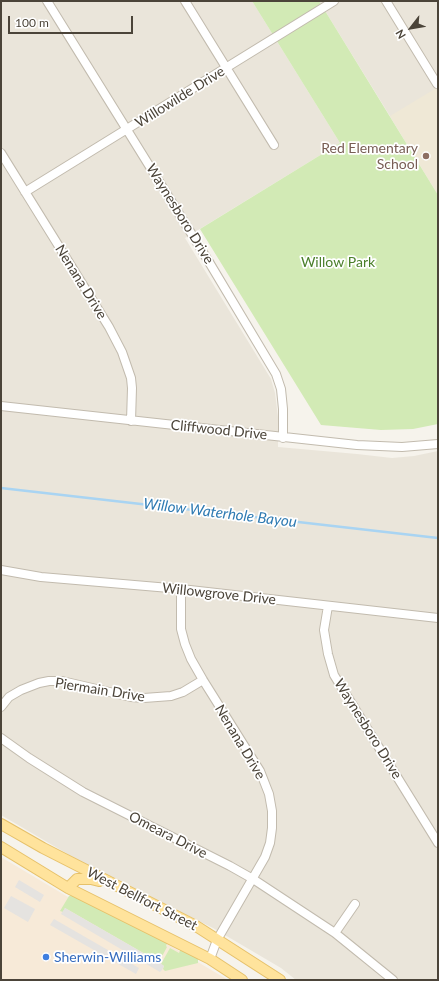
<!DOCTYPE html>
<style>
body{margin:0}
#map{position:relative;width:439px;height:981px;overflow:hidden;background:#f6f3ec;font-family:Lato,sans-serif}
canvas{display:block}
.frame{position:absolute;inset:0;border:2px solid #4b4439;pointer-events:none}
.north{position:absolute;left:391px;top:8px;width:40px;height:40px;-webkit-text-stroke:3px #fff;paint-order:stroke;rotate:239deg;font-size:11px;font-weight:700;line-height:16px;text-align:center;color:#4b4439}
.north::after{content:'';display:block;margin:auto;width:14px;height:18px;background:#4b4439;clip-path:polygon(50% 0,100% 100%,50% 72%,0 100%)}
.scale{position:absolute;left:8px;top:16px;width:125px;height:18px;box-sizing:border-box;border:2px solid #4b4439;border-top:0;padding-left:5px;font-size:12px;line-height:14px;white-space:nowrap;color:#4b4439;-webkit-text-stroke:3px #fff;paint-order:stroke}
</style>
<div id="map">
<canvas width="439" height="981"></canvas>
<div class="frame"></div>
<div class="north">N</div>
<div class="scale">100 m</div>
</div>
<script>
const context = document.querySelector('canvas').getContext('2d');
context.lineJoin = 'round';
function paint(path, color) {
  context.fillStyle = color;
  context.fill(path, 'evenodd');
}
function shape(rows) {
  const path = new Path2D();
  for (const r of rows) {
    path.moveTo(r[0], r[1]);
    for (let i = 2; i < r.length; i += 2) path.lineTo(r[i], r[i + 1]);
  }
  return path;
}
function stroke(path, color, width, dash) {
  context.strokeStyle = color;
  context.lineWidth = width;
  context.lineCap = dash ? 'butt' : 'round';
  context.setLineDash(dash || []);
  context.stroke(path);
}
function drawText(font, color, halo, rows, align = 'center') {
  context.font = font + ' Lato,sans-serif';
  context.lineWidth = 3.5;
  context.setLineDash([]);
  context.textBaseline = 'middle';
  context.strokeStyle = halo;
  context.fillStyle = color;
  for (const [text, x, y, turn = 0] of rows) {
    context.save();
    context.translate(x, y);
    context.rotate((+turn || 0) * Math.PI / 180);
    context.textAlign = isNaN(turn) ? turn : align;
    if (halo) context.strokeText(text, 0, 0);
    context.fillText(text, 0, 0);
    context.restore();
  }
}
paint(shape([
 [1,1,252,1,340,143,185,238,271,379,275,393,278,417,278,447,357,454,392,458,414,456,438,451,438,980,296,980,281,968,213,928,83,863,1,815],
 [319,1,438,1,438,194]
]), '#eae5da');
paint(shape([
 [1,857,68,897,166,943,228,980,1,980]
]), '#f7ead8');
paint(shape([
 [438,87,438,195,390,116]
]), '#efe8d6');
paint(shape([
 [252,1,319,1,438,195,438,424,413,429,381,430,321,425,200,229,340,143],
 [74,895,168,941,166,946,167,947,159,962,65,908,63,912,60,911,69,896],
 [170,948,179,953,181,948,198,958,198,963,165,971,163,969,164,966,161,964]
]), '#d2eab5');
paint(shape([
 [19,880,44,895,40,902,15,887],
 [11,896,35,909,28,922,4,908],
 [65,908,159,962,164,966,162,970,160,972,61,914],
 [54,919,139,968,136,974,50,925]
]), '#e5e3e0');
stroke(shape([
 [1,488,438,538]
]), '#a9d4f2', 2.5);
const minor = shape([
 [47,1,209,262,276,374,281,389,283,409,283,438],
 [185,1,274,145],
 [386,1,437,84],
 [1,153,109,327,122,352,131,378,132,388,131,421],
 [25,192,334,1],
 [1,406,357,445,402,447,438,444],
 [1,570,41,577,181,589,438,618],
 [181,589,181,629,185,644,191,659,203,680,260,771,269,794,272,811,272,828,270,843,265,857,217,940,210,959],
 [328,606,324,630,328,654,334,675,438,843],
 [1,707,9,697,21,690,39,683,49,681,62,681,131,697,144,698,171,696,183,692,203,680],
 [1,738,29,758,83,792,230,866,253,879,335,933,393,980],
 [335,933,355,904]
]);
const major = shape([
 [1,824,43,848,196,926,280,980],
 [1,847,68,888,210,959,242,980],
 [68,888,77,879,91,879,99,881]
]);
stroke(minor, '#c2bbae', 10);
stroke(major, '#e6c16a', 12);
stroke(minor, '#fff', 8);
stroke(major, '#ffe39c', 10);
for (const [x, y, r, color] of [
 [426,156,4,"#8d6e63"],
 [46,957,4,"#3f7fe0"]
]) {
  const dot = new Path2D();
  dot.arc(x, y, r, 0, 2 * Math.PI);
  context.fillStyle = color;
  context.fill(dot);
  stroke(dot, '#fff', 1.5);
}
drawText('14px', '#4b4439', '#fff', [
 ["Willowilde Drive",180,97,-32],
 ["Waynesboro Drive",180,214,58],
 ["Nenana Drive",81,282,58],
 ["Cliffwood Drive",219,430,6],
 ["Willowgrove Drive",219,594,6],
 ["Piermain Drive",100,690,9],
 ["Waynesboro Drive",368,729,58],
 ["Nenana Drive",240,742,59],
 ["Omeara Drive",168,835,27],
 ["West Bellfort Street",142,899,27]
]);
drawText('14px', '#785e54', '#fff', [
 ["Red Elementary",418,148],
 ["School",418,164]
], 'right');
drawText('14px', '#4a7f2a', '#fff', [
 ["Willow Park",338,262]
]);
drawText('14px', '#366cbe', '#fff', [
 ["Sherwin-Williams",54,957]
], 'left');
drawText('italic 15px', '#2e7ab2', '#fff', [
 ["Willow Waterhole Bayou",220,513,7]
]);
</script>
